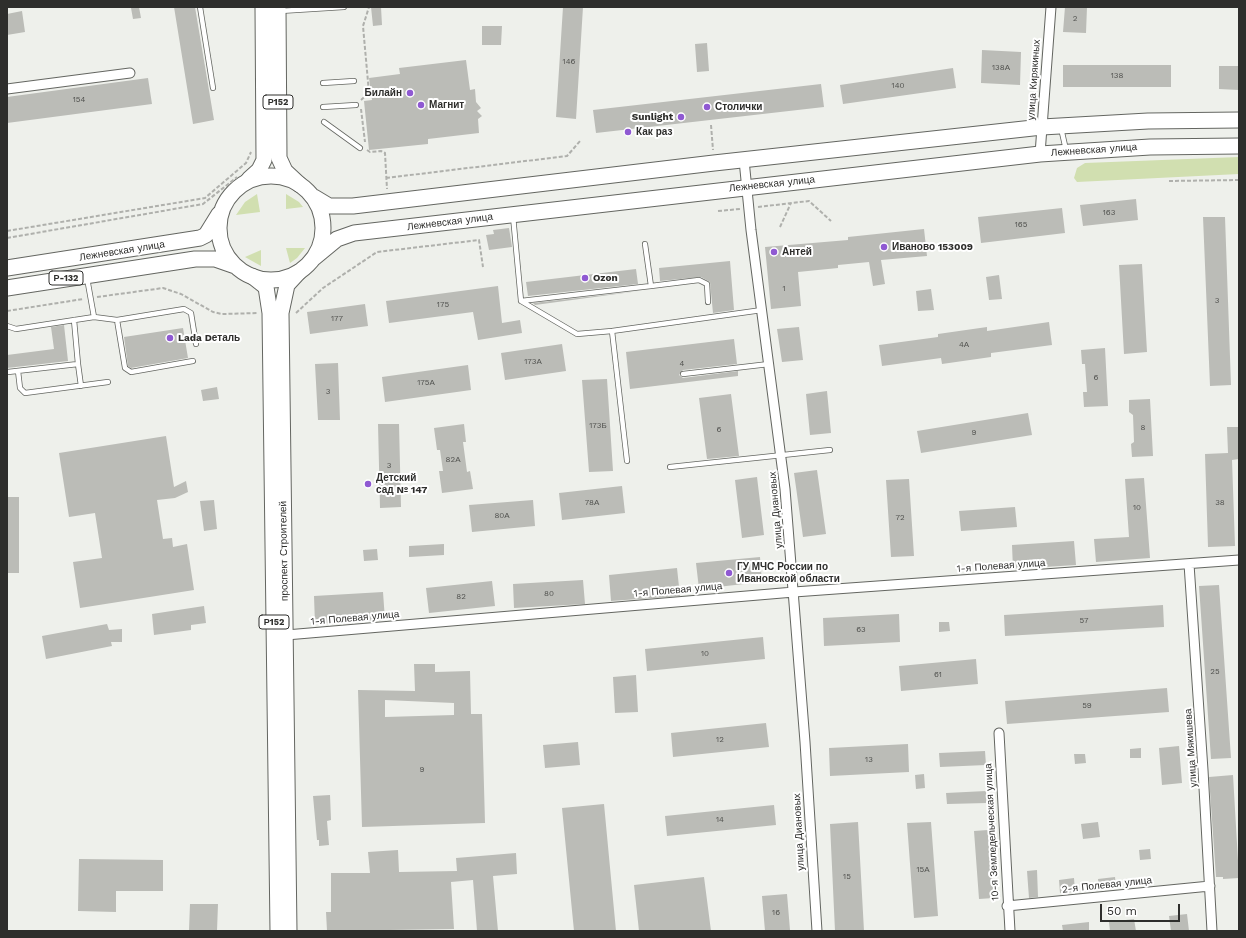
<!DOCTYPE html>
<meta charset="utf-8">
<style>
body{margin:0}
#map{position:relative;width:1246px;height:938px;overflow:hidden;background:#eef0eb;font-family:"Work Sans",sans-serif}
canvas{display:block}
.frame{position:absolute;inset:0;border:8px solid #2e2e2c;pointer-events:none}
.scale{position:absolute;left:1100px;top:904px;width:80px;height:18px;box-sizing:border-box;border:2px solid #2e2e2c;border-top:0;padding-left:5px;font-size:12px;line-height:14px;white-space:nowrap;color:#2e2e2c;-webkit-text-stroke:3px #fff;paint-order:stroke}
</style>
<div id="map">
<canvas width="1246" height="938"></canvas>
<div class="frame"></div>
<div class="scale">50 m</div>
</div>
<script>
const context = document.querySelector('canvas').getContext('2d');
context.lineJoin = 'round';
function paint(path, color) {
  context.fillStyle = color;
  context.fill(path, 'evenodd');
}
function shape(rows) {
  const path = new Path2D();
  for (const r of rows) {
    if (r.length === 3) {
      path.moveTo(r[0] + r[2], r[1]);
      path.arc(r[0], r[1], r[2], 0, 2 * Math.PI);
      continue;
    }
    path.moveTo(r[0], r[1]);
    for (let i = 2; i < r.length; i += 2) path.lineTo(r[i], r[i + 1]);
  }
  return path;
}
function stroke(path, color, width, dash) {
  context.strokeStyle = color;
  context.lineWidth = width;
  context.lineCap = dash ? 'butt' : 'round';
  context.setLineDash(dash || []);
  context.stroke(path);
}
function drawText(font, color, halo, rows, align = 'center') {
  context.font = font + ' "Work Sans",sans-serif';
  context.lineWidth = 4;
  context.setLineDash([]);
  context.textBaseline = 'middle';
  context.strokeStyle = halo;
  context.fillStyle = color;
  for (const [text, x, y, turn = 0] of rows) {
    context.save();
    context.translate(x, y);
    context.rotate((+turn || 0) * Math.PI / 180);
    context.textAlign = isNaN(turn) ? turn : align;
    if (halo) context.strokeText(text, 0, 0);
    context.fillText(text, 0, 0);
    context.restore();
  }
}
paint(shape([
 [1239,157,1239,174,1077,182,1074,178,1077,168,1085,163],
 [257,194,260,212,236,215,245,202],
 [286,194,299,202,303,207,286,209],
 [305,248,297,258,290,263,286,248],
 [261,250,261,266,245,257]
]), '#d1dfb0');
paint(shape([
 [139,7,141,18,133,19,131,8],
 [174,7,195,7,214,120,193,124],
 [371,7,381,7,382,25,373,26],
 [563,7,583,7,576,119,556,117],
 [1065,7,1087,7,1086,33,1063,32],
 [22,11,25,32,7,35,7,14],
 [482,26,502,26,501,45,482,45],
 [707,43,709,71,697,72,695,44],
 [982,50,1021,52,1020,85,981,83],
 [466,60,470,90,475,89,476,102,481,108,477,111,482,116,478,119,479,133,428,139,428,144,369,150,364,101,372,100,369,78,400,74,399,68],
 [1063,65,1171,65,1171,87,1063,87],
 [1219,66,1239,66,1239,90,1219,89],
 [953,68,956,88,843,104,840,85],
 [148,78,152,104,7,123,7,97],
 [821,84,824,107,596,133,593,110],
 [1136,199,1138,220,1083,226,1080,205],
 [1062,208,1065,233,981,243,978,217],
 [1203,217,1225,217,1231,385,1210,386],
 [509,228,512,247,489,250,486,235,494,234,493,230],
 [924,229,927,256,881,260,885,284,873,286,869,262,838,265,838,268,798,272,801,306,771,309,765,247,848,240,848,237],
 [730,261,734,310,713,313,710,282,701,277,660,281,659,268],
 [1142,264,1147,352,1124,354,1119,265],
 [636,269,638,284,528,296,526,282],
 [999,275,1002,299,989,300,986,277],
 [498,286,502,323,520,320,522,333,478,340,473,312,389,323,386,301],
 [931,289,934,310,918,311,916,291],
 [639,291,535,305,533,303],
 [365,304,368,326,310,334,307,312],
 [1049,322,1052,345,991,353,991,357,942,364,941,358,882,366,879,345,938,337,938,334,987,327,987,331],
 [64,325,68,361,7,368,7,355,54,349,51,327],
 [799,327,803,360,782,362,777,329],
 [183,328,188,358,131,368,128,366,124,337],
 [734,339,737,364,683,370,679,375,683,378,738,371,738,376,630,389,626,352],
 [562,344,566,371,505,380,501,353],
 [1105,348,1108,406,1084,407,1083,392,1087,392,1085,364,1082,364,1081,350],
 [338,363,340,420,318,420,315,364],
 [468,365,471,390,385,402,382,377],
 [607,379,613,471,589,472,582,380],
 [217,387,219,399,203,401,201,390],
 [827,391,831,433,810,435,806,394],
 [731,394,739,456,707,459,699,398],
 [1150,399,1153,456,1132,457,1131,444,1134,442,1133,415,1129,412,1129,400],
 [1028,413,1032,435,921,453,917,431],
 [378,424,399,424,401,507,380,508],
 [464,424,466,442,463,442,467,472,470,471,473,489,442,493,439,471,443,471,440,450,437,450,434,428],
 [1227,427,1239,427,1239,459,1232,460,1235,546,1208,547,1205,454,1228,453],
 [166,436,174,487,186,481,188,492,175,498,157,500,163,539,172,538,173,547,187,544,194,590,80,608,73,562,102,558,95,513,69,517,59,453],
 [817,470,826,534,803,537,794,473],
 [757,477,764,535,742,538,735,480],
 [1144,478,1150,558,1096,562,1094,539,1129,537,1125,479],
 [909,479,914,556,891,557,886,480],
 [622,486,625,513,562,520,559,493],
 [7,497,19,497,19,573,7,573],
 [214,500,217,529,204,531,200,501],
 [533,500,535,526,472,532,469,505],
 [1015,507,1017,527,961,531,959,511],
 [1074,541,1076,565,1013,569,1012,545],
 [444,544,444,555,409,557,409,546],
 [377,549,378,560,364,561,363,550],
 [760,557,762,582,699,589,696,563],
 [677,568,680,596,611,601,609,575],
 [583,580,585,604,514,608,513,584],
 [492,581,495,606,429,613,426,588],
 [1219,585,1231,758,1211,759,1199,586],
 [383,592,385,620,315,624,314,596],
 [1163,605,1164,627,1005,636,1004,615],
 [204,606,206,623,191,625,191,630,154,635,152,614],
 [899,614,900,642,824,646,823,618],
 [939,622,949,622,950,631,939,632],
 [107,624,109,630,122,629,122,642,111,642,112,646,46,659,42,636],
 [763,637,765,659,647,671,645,649],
 [976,659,978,684,901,691,899,666],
 [414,664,435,664,435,672,470,671,471,714,482,714,485,823,362,827,358,690,415,691],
 [385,700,454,703,454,715,385,717],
 [636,675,638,712,615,713,613,677],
 [1167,688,1169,712,1007,724,1005,701],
 [766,723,769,747,673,757,671,733],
 [578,742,580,765,545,768,543,745],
 [908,744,909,772,830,776,829,748],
 [1179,746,1182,783,1162,785,1159,748],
 [1141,748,1141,758,1130,758,1130,749],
 [985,751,986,765,940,767,939,753],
 [1074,754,1085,754,1086,763,1075,764],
 [924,774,925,788,916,789,915,775],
 [1233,775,1239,878,1223,879,1223,877,1216,877,1209,777],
 [986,791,987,803,947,804,946,793],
 [330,795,331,820,327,821,329,845,319,846,319,840,317,840,313,796],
 [604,804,616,931,574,931,562,808],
 [774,805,776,825,667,836,665,816],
 [858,822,864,931,835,931,830,824],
 [931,822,938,916,914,918,907,823],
 [1098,822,1100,837,1083,839,1081,824],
 [988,830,994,898,979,899,974,831],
 [1150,849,1151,859,1140,860,1139,850],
 [398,850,399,872,457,871,456,858,516,853,517,874,493,876,498,931,477,931,473,880,451,882,454,929,327,931,326,912,331,912,331,873,370,873,368,852],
 [79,859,163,860,163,891,116,891,116,912,78,911],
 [1037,870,1038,897,1029,898,1027,871],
 [704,877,711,931,639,931,634,885],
 [1115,877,1116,887,1099,889,1098,879],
 [1074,878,1075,892,1060,893,1059,880],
 [787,894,790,930,765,931,762,896],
 [190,904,218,904,217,931,189,931],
 [1187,914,1189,931,1171,931,1169,916],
 [1134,919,1136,931,1110,931,1109,922],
 [1089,922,1089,931,1063,931,1062,925]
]), '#bbbcb7');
const service = shape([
 [200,7,213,88],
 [280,11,344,7],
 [323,83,354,81],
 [323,107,356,105],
 [324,122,360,148],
 [1061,128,1066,150],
 [513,216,521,301,651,286],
 [645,244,651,286,699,280,707,284,708,302],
 [521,301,577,334,612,331],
 [94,317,117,320,184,309,191,313,196,344],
 [117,320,125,368,131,372,193,361],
 [7,326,16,329,94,317,87,278],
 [78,364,81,386],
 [18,371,20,388,25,393,108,382],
 [8,372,78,364,74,320],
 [683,374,769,364],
 [627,461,612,331,762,310],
 [670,467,830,450]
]);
const minor = shape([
 [7,89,130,73],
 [1040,154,1051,7],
 [744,160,751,230,785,489,805,742,817,931],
 [1189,564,1203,770,1212,931],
 [286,635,794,592,1239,560],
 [999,733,1010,931],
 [1007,906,1210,886]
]);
const primary = shape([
 [278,7,279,158,285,171,300,185],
 [249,179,259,170,264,160,263,7],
 [252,276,266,287,270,313,278,931],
 [289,931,281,313,287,285,299,272]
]);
const trunk = shape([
 [271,228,52],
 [314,197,329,206,353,206,714,163,1042,127,1148,121,1239,120],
 [314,258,337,239,354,233,1040,154,1150,147,1239,146],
 [7,268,200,238,206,235,219,214],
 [7,288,195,259,215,259,235,266]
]);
stroke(service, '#646661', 6);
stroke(minor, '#646661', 11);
stroke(primary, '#646661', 17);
stroke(trunk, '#646661', 17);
stroke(shape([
 [361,100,369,93,363,26,369,7],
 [361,109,365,142],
 [711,125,713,150],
 [367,150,370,152,381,151,385,153,387,189],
 [386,178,567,156,581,140],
 [1169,181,1239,180],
 [758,207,809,201,831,221],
 [718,211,740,209],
 [780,227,791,203],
 [7,231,205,198,246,163,251,152],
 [7,238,203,204,237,177],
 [97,297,163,288,181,294,213,312,222,314,258,313],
 [7,311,83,299],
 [296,313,323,288,377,252,479,240,483,267]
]), '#afb0ac', 2, [4, 2]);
stroke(service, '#fff', 4.5);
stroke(minor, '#fff', 9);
stroke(primary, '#fff', 15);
stroke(trunk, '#fff', 15);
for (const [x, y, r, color] of [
 [410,93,4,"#8f59d2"],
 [421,105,4,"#8f59d2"],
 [707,107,4,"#8f59d2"],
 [681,117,4,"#8f59d2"],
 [628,132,4,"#8f59d2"],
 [884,247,4,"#8f59d2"],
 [774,252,4,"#8f59d2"],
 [585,278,4,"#8f59d2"],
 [170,338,4,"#8f59d2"],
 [368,484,4,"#8f59d2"],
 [729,573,4,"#8f59d2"]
]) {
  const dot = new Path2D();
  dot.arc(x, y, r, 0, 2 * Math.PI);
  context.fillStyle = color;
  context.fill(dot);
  stroke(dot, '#fff', 1.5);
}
drawText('8px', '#51524f', null, [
 ["2",1075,19],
 ["146",569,62],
 ["138А",1001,68],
 ["138",1117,76],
 ["140",898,86],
 ["154",79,100],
 ["163",1109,213],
 ["165",1021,225],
 ["1",784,289],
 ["3",1217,301],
 ["175",443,305],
 ["177",337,319],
 ["4А",964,345],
 ["173А",533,362],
 ["4",682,364],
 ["6",1096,378],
 ["175А",426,383],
 ["3",328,392],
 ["173Б",598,426],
 ["8",1143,428],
 ["6",719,430],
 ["9",974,433],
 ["82А",453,460],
 ["3",389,466],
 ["78А",592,503],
 ["38",1220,503],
 ["10",1137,508],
 ["80А",502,516],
 ["72",900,518],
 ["80",549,594],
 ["82",461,597],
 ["57",1084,621],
 ["63",861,630],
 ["10",705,654],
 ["25",1215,672],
 ["61",938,675],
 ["59",1087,706],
 ["12",720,740],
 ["13",869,760],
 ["9",422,770],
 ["14",720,820],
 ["15А",923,870],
 ["15",847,877],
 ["16",776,913]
]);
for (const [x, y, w] of [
 [278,102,30],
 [66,278,34],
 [274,622,30]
]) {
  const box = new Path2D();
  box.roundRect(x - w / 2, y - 7, w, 14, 3);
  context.fillStyle = '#fff';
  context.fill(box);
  stroke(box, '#2e2e2c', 1);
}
drawText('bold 9px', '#2e2e2c', null, [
 ["Р152",278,102],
 ["Р-132",66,278],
 ["Р152",274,622]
]);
drawText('10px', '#2e2e2c', '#fff', [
 ["улица Кирякиных",1034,80,-86],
 ["Лежневская улица",1094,150,-4],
 ["Лежневская улица",772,184,-6],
 ["Лежневская улица",450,222,-7],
 ["Лежневская улица",122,251,-9],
 ["улица Диановых",776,510,-95],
 ["проспект Строителей",284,551,-91],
 ["1-я Полевая улица",1001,566,-4],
 ["1-я Полевая улица",678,590,-5],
 ["1-я Полевая улица",355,618,-5],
 ["улица Мякишева",1191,748,-94],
 ["улица Диановых",799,832,-93],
 ["10-я Земледельческая улица",992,832,-93],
 ["2-я Полевая улица",1107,885,-6]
]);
drawText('bold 10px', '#2e2e2c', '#fff', [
 ["Билайн",402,93,"right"],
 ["Магнит",429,105],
 ["Столички",715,107],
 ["Sunlight",673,117,"right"],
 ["Как раз",636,132],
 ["Иваново 153009",892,247],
 ["Антей",782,252],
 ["Ozon",593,278],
 ["Lada Dеталь",178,338],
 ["Детский",376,478],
 ["сад № 147",376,490],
 ["ГУ МЧС России по",737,567],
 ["Ивановской области",737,579]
], 'left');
</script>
